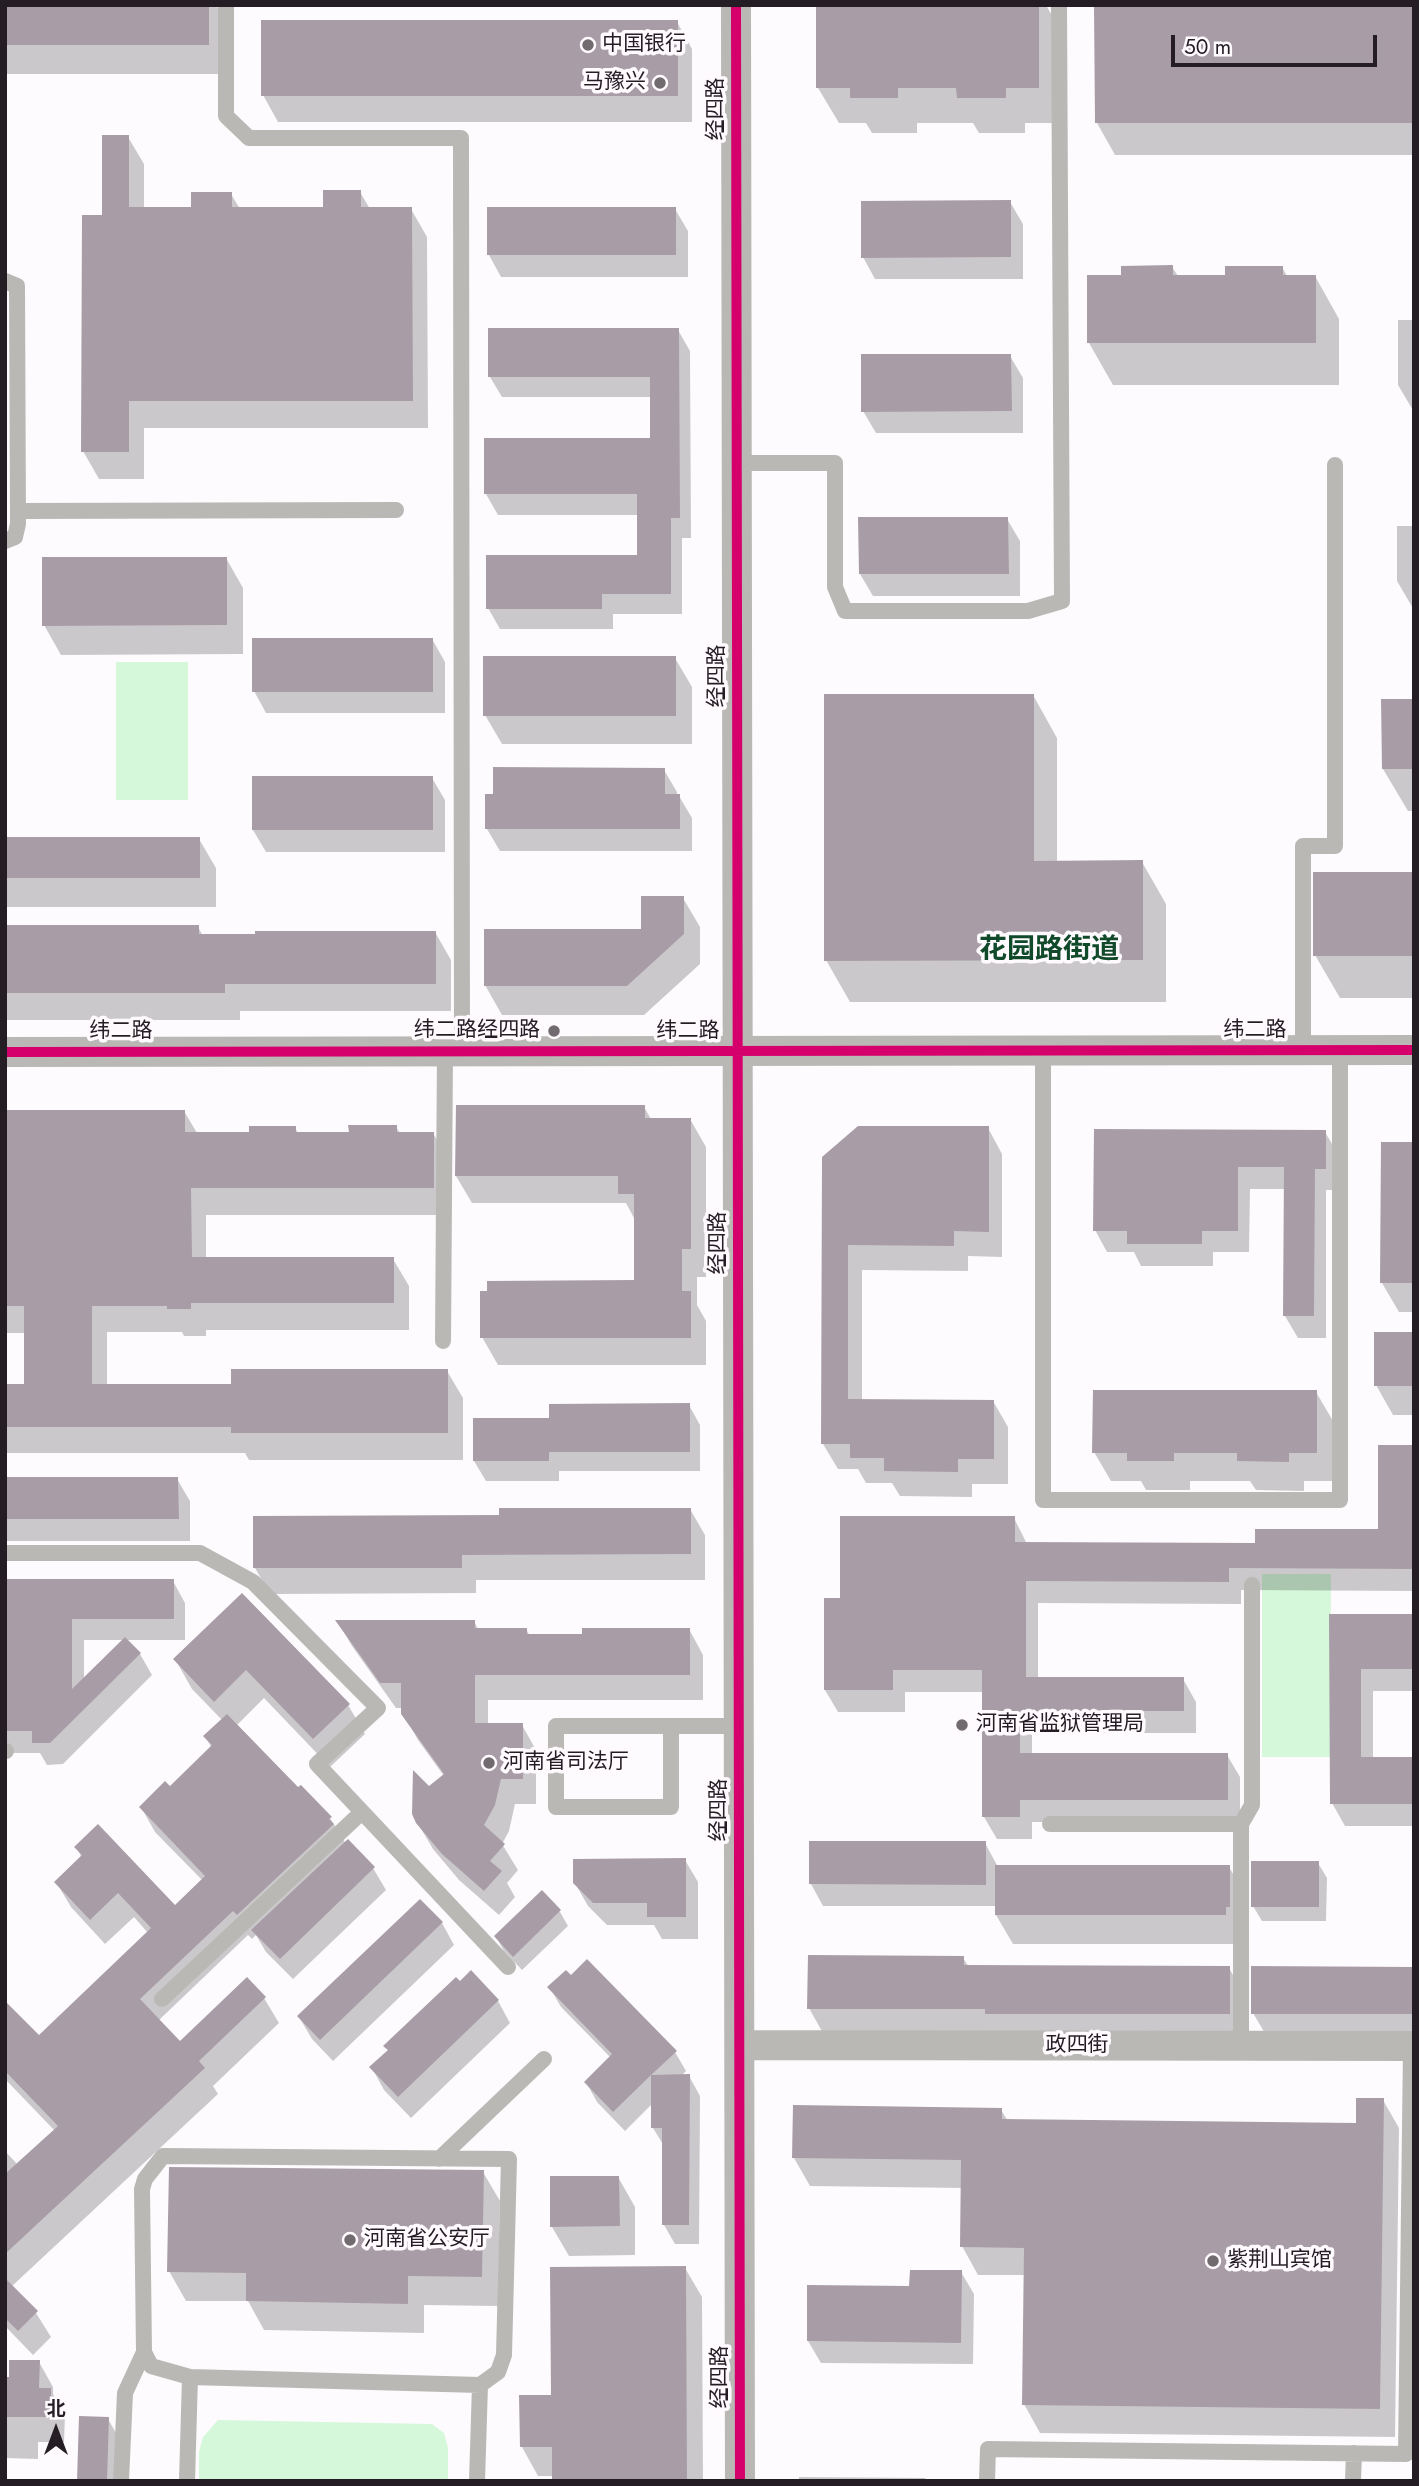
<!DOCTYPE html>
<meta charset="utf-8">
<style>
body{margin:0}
#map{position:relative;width:1419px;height:2486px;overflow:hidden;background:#fdfbfd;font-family:Jost,"Noto Sans SC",sans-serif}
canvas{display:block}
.frame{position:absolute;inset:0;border:7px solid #251d24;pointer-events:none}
.north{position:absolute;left:21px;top:2395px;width:70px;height:70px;-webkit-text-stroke:5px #fefafe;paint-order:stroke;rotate:0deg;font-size:19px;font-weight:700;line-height:28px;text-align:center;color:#251d24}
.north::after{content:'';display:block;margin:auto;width:24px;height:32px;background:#251d24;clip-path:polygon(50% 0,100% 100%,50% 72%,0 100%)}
.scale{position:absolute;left:1171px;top:35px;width:206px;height:32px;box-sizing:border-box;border:4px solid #251d24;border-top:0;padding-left:9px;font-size:21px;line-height:24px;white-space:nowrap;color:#251d24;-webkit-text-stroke:5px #fefafe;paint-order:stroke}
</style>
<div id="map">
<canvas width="1419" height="2486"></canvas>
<div class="frame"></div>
<div class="north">北</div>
<div class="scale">50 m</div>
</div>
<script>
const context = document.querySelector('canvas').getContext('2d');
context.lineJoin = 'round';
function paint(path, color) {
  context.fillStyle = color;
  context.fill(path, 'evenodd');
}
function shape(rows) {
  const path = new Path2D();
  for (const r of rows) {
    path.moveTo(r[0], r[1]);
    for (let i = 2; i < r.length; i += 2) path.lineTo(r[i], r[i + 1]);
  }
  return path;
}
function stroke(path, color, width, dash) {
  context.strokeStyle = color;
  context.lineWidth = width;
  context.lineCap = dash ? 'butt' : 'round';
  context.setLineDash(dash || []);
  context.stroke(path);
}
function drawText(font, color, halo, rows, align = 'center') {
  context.font = font + ' Jost,"Noto Sans SC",sans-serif';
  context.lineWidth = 7;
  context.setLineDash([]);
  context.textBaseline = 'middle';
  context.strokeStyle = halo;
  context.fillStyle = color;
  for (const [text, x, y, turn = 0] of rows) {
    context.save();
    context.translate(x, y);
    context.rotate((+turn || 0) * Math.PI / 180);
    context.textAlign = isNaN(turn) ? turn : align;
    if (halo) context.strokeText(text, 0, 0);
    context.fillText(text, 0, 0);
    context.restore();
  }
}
paint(shape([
 [116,662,188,662,188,800,116,800],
 [1262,1574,1331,1574,1330,1757,1262,1757],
 [218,2420,432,2424,444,2433,448,2448,448,2481,199,2481,199,2452,203,2437]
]), '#d5f8da');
paint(shape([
 [5,5,216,5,225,21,225,74,5,74],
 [819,5,1046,5,1059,28,1059,123,1025,123,1025,133,979,133,973,123,917,123,917,133,872,133,866,123,839,123,818,88],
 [1414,5,1414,155,1115,155,1097,123],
 [677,22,692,49,692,122,278,122,263,95],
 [128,137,144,164,144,209,193,209,231,194,240,209,325,209,360,192,370,209,411,209,427,237,428,428,144,428,144,479,99,479,83,451,103,217],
 [1010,202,1023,224,1023,279,875,279,863,257],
 [675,209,688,231,688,277,501,277,489,255],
 [1172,267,1178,276,1227,276,1282,267,1287,276,1315,276,1339,319,1339,385,1113,385,1089,343,1123,276],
 [1398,320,1414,320,1414,412,1398,385],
 [678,330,690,351,691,538,682,538,682,614,613,614,613,629,500,629,488,608,639,557,639,515,498,515,486,494,652,439,652,397,502,397,490,377],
 [1010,356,1023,378,1023,433,876,433,863,411],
 [5,406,6,407,6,544,5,544],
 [1007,519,1020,541,1020,596,873,596,860,574],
 [1397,526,1414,526,1414,610,1397,581],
 [226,558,243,588,243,654,61,655,44,625],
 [432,639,445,662,445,713,266,713,254,691],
 [675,658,692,687,692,744,502,744,485,715],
 [1033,695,1057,738,1057,862,1142,862,1166,904,1166,1002,850,1002,826,960],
 [1414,701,1414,811,1408,811,1383,769],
 [664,770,677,792,677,796,679,796,692,818,692,851,500,851,487,829],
 [253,778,432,778,445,800,445,852,266,852,253,830],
 [5,839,199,839,216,868,216,907,5,907],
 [1414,873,1414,998,1340,998,1315,955],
 [683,898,700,927,700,964,644,1015,502,1015,485,985,642,931],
 [5,927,198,927,203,936,435,932,451,960,451,1011,240,1011,240,1020,5,1020],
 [644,1107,651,1119,690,1119,706,1147,706,1277,697,1277,697,1305,706,1321,706,1365,498,1365,482,1337,636,1282,635,1220,626,1203,472,1203,456,1176],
 [5,1111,184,1111,197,1133,251,1133,295,1128,298,1133,350,1133,396,1127,400,1133,433,1133,449,1161,448,1215,206,1215,206,1259,393,1259,409,1286,409,1330,206,1330,206,1336,184,1336,182,1332,107,1332,107,1385,233,1385,447,1371,463,1398,463,1460,249,1460,245,1453,5,1453,5,1385,26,1385,26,1333,5,1333],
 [988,1128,1002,1154,1002,1257,968,1256,968,1271,862,1270,862,1401,993,1401,1008,1427,1008,1484,972,1484,972,1497,900,1496,892,1483,866,1483,858,1469,838,1469,823,1444,823,1158],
 [1095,1131,1325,1132,1338,1154,1338,1190,1326,1190,1326,1338,1298,1338,1285,1316,1285,1189,1250,1189,1249,1252,1213,1252,1213,1266,1141,1266,1134,1252,1107,1252,1095,1230],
 [1414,1144,1414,1312,1399,1312,1382,1283],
 [1414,1334,1414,1415,1393,1415,1376,1385],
 [1316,1392,1333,1421,1332,1481,1304,1481,1304,1491,1256,1490,1250,1481,1190,1481,1190,1490,1146,1490,1141,1481,1111,1481,1094,1452],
 [689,1405,700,1425,700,1471,559,1471,559,1481,486,1481,474,1461],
 [1414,1447,1414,1591,1241,1590,1241,1604,1038,1603,1038,1679,1183,1679,1196,1702,1196,1733,1032,1733,1032,1754,1227,1755,1240,1777,1240,1822,1032,1822,1032,1839,997,1839,984,1817,984,1692,905,1692,905,1712,838,1712,825,1690,842,1600,1014,1518,1027,1544,1256,1545,1379,1531],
 [5,1479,177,1479,190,1501,190,1541,5,1541],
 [690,1509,705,1535,705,1580,476,1580,476,1593,270,1594,255,1568,501,1517],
 [5,1581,173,1581,185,1603,185,1640,126,1640,140,1654,152,1675,63,1764,47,1765,40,1753,5,1753],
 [84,1640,125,1640,84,1681],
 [242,1595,348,1705,365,1734,330,1767,264,1698,236,1726,298,1790,330,1818,346,1844,373,1868,386,1890,293,1979,266,1952,256,1935,252,1939,248,1935,158,2021,180,2044,264,1998,279,2023,213,2086,218,2094,11,2287,36,2313,51,2337,33,2355,5,2326,5,2151,18,2165,55,2131,5,2079,5,2003,39,2038,148,1933,134,1917,105,1944,71,1907,56,1882,82,1858,76,1847,175,1907,203,1881,155,1832,141,1807,170,1788,212,1748,205,1737,223,1721,192,1689,175,1659],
 [1330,1616,1414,1616,1414,1691,1373,1691,1373,1759,1414,1759,1414,1826,1345,1826,1332,1803],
 [474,1621,478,1629,526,1629,530,1636,583,1636,689,1629,703,1655,703,1700,488,1700,488,1725,522,1725,536,1750,536,1804,515,1804,509,1831,502,1844,518,1870,507,1883,515,1897,499,1915,459,1880,433,1849,417,1822,429,1788,444,1776,418,1740,403,1713,403,1708,396,1708,352,1646,338,1622],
 [985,1843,998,1867,1229,1867,1246,1896,1242,1944,1013,1944,996,1915,996,1906,823,1906,811,1884],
 [685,1860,698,1882,698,1939,662,1939,654,1925,607,1925,588,1906,575,1883],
 [1318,1863,1327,1878,1326,1921,1262,1921,1253,1906],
 [542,1893,560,1912,568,1926,522,1970,504,1951,496,1937],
 [420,1901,442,1923,454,1945,333,2061,312,2039,299,2017],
 [963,1958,969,1967,1229,1968,1244,1994,1245,2040,824,2035,809,2008],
 [1414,1968,1414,2041,1269,2040,1253,2013],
 [550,1988,675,2052,686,2071,681,2076,689,2076,700,2096,699,2244,675,2244,664,2225,664,2146,653,2128,653,2103,625,2131,597,2102,586,2082,611,2058,561,2007],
 [498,2001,510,2023,411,2118,384,2090,372,2068,389,2052,385,2046],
 [1383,2100,1399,2128,1395,2437,1040,2433,1024,2404,1026,2275,978,2275,962,2246,963,2188,810,2186,794,2158,1001,2110,1008,2121,1358,2125],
 [483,2172,500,2201,498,2306,424,2305,424,2333,264,2330,248,2301,186,2301,169,2271],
 [618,2177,635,2207,635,2255,569,2256,552,2227],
 [685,2268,702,2297,703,2481,554,2481,553,2476,538,2476,522,2447,553,2397],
 [961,2272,974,2294,973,2364,821,2363,808,2341,911,2288],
 [39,2362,53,2387,53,2394,65,2415,64,2442,38,2442,38,2459,5,2458,5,2379,10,2379],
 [108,2419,120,2440,119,2481,78,2481],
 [799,2477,925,2478,927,2481,799,2481]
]), '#0003');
paint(shape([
 [5,5,209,5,209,45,5,45],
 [816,5,1039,5,1039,88,1006,88,1006,98,957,98,956,88,898,88,898,98,850,98,850,88,816,88],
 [1094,5,1414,5,1414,123,1095,123],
 [261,20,678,20,678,96,261,96],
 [102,135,129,135,129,207,191,207,191,192,232,192,232,207,323,207,323,190,361,190,361,207,412,207,413,401,129,401,129,452,81,452,82,215,102,215],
 [1011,200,1011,257,861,258,861,201],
 [487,207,676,207,676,255,487,255],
 [1173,265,1173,275,1225,275,1225,266,1283,266,1283,275,1316,275,1316,343,1087,343,1087,275,1121,275,1121,266],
 [488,328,679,328,680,518,671,518,671,594,602,594,602,609,486,609,486,555,637,555,637,494,484,494,484,438,650,438,650,377,488,377],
 [861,354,1011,354,1012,411,861,412],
 [858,517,1008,517,1009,574,859,574],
 [42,557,227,557,227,625,42,626],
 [252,638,433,638,433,692,252,692],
 [483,656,676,656,676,716,483,716],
 [824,694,1034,694,1034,861,1143,860,1143,960,824,961],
 [1381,699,1414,699,1414,769,1382,769],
 [493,767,665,768,665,794,680,794,680,829,485,829,485,794,493,794],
 [252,776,433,776,433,830,252,830],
 [5,837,200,837,200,878,5,878],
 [1313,872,1414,872,1414,956,1313,956],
 [641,896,684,896,684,934,627,986,484,986,484,929,641,929],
 [5,925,199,925,199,934,255,934,255,931,436,931,436,984,225,984,225,993,5,993],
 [456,1105,645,1105,645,1118,691,1118,691,1249,682,1249,682,1291,691,1291,691,1338,480,1338,480,1291,487,1291,487,1281,634,1280,634,1194,618,1194,618,1176,455,1176],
 [5,1110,185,1110,185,1132,249,1132,249,1126,296,1126,296,1132,349,1132,348,1125,397,1125,397,1132,434,1132,434,1188,191,1188,192,1257,394,1257,394,1303,191,1303,191,1309,167,1309,167,1306,92,1306,92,1384,231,1384,231,1369,448,1369,448,1433,231,1433,231,1427,5,1427,5,1384,24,1384,24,1306,5,1306],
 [858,1126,989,1126,989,1232,954,1231,954,1246,848,1245,848,1399,994,1400,994,1459,958,1459,958,1472,884,1471,884,1458,850,1458,850,1444,821,1444,822,1157],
 [1094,1129,1326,1130,1326,1169,1315,1169,1314,1316,1283,1316,1284,1167,1238,1167,1238,1231,1202,1231,1202,1244,1127,1244,1127,1231,1093,1231],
 [1381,1142,1414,1142,1414,1283,1380,1283],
 [1374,1332,1414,1332,1414,1386,1374,1386],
 [1093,1390,1317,1390,1317,1453,1289,1453,1289,1462,1237,1461,1237,1453,1174,1453,1174,1461,1127,1461,1127,1453,1092,1453],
 [690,1403,690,1452,549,1452,549,1461,473,1461,473,1418,549,1418,549,1404],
 [1378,1445,1414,1445,1414,1569,1229,1568,1229,1582,1026,1581,1026,1677,1184,1677,1184,1711,1020,1711,1020,1753,1228,1753,1228,1800,1020,1800,1020,1817,982,1817,982,1670,893,1670,893,1690,824,1690,824,1598,840,1598,840,1516,1015,1516,1015,1542,1255,1543,1255,1529,1378,1529],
 [5,1477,178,1477,179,1519,5,1519],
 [499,1508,691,1508,691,1554,462,1555,462,1568,253,1568,253,1516,499,1515],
 [5,1579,174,1579,174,1619,72,1619,72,1689,125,1637,141,1653,50,1743,32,1743,32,1731,5,1731],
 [242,1593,350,1704,313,1739,246,1670,214,1702,173,1659],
 [1329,1614,1414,1614,1414,1669,1361,1669,1361,1757,1414,1757,1414,1804,1330,1804],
 [335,1620,475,1620,475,1628,527,1628,527,1634,582,1634,582,1628,690,1628,690,1675,475,1675,475,1723,523,1723,523,1779,501,1779,495,1805,484,1825,505,1844,490,1861,502,1871,484,1891,442,1854,416,1823,412,1814,413,1770,429,1786,444,1774,401,1714,401,1683,380,1683],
 [227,1714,298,1787,301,1785,332,1817,329,1819,334,1824,237,1915,233,1911,140,1999,180,2041,247,1977,266,1997,199,2061,205,2068,5,2254,5,2174,58,2126,5,2071,5,2001,39,2035,151,1928,118,1893,90,1920,54,1882,82,1855,74,1847,98,1824,175,1905,205,1876,139,1807,165,1781,170,1786,212,1745,203,1736],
 [348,1839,375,1867,280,1959,251,1930],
 [809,1841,986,1841,986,1885,809,1884],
 [686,1858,686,1917,647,1917,647,1903,593,1903,573,1883,573,1859],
 [1251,1861,1319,1861,1319,1907,1251,1907],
 [995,1865,1230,1865,1230,1907,1226,1907,1226,1915,995,1915],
 [542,1890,561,1910,513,1957,494,1936],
 [420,1899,443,1922,320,2040,297,2016],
 [808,1955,964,1956,964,1965,1230,1966,1230,2014,985,2014,985,2009,807,2009],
 [587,1959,677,2051,651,2075,690,2074,689,2225,662,2225,662,2128,651,2128,651,2075,613,2112,584,2082,612,2054,547,1987,566,1970,571,1975],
 [1251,1966,1414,1967,1414,2014,1251,2014],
 [471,1970,499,2000,398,2097,369,2067,388,2050,383,2046,456,1977,460,1981],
 [1356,2098,1384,2098,1380,2409,1022,2405,1024,2248,960,2247,961,2160,792,2158,793,2105,1002,2108,1002,2119,1356,2123],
 [169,2167,484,2170,482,2277,408,2276,408,2304,246,2301,246,2273,167,2272],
 [550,2176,619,2176,620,2226,550,2227],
 [686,2266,687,2481,552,2481,552,2447,520,2447,519,2395,551,2395,550,2267],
 [910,2270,962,2270,961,2343,807,2341,807,2285,909,2286],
 [5,2278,38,2311,18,2331,5,2318],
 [9,2360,40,2360,39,2388,51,2388,51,2417,5,2417,5,2377,9,2377],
 [79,2416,109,2417,107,2481,77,2481]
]), '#a89ca7');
stroke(shape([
 [226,5,226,116,249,138,461,138,462,1051],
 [5,281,17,286,18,524,15,537,5,541],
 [737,463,835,463,835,587,845,611,1028,611,1062,601,1059,5],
 [18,511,396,510],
 [1303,1050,1303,846,1335,846,1335,465],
 [1043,1051,1043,1500,1340,1500,1340,1050],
 [443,1341,445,1051],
 [5,1553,200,1553,253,1582,378,1708,317,1764,508,1967],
 [671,1726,671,1807,556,1807,556,1726,739,1726],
 [5,1751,6,1751],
 [1050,1824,1241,1824],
 [162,1999,362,1812],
 [1241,2046,1241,1824,1252,1805,1252,1585],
 [439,2159,544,2059],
 [190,2377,151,2366,144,2352,142,2189,145,2179,163,2156,509,2159,504,2355,498,2372,480,2385],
 [121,2481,125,2393,144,2352],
 [187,2481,190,2377,480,2385,477,2481],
 [987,2481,988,2449,1406,2454,1411,2046],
 [1353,2481,1354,2453]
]), '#bab8b5', 16);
stroke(shape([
 [736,5,740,2481],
 [5,1052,1414,1050],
 [740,2045,1414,2046]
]), '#bab8b5', 30);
stroke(shape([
 [736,5,740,2481],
 [5,1052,1414,1050]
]), '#d6006c', 10);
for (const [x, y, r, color] of [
 [588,45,7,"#716b70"],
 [660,83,7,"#716b70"],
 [554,1031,7,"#716b70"],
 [962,1725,7,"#716b70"],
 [489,1763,7,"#716b70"],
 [350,2240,7,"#716b70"],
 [1213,2261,7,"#716b70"]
]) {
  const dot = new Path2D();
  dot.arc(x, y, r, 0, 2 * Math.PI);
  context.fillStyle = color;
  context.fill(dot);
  stroke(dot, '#fefafe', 2.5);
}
drawText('21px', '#251d24', '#fefafe', [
 ["中国银行",602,45],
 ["马豫兴",646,83,"right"],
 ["纬二路经四路",540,1031,"right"],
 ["河南省监狱管理局",976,1725],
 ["河南省司法厅",503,1763],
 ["河南省公安厅",364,2240],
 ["紫荆山宾馆",1227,2261]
], 'left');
drawText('21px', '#251d24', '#fefafe', [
 ["经四路",717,109,-90],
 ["经四路",718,676,-90],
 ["纬二路",1255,1031],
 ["纬二路",121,1032],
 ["纬二路",688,1032],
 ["经四路",719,1243,-90],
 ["经四路",720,1810,-90],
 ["政四街",1077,2046],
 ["经四路",721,2377,-90]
]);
drawText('bold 28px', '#114a2a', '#fefafe', [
 ["花园路街道",1049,951]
]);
</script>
